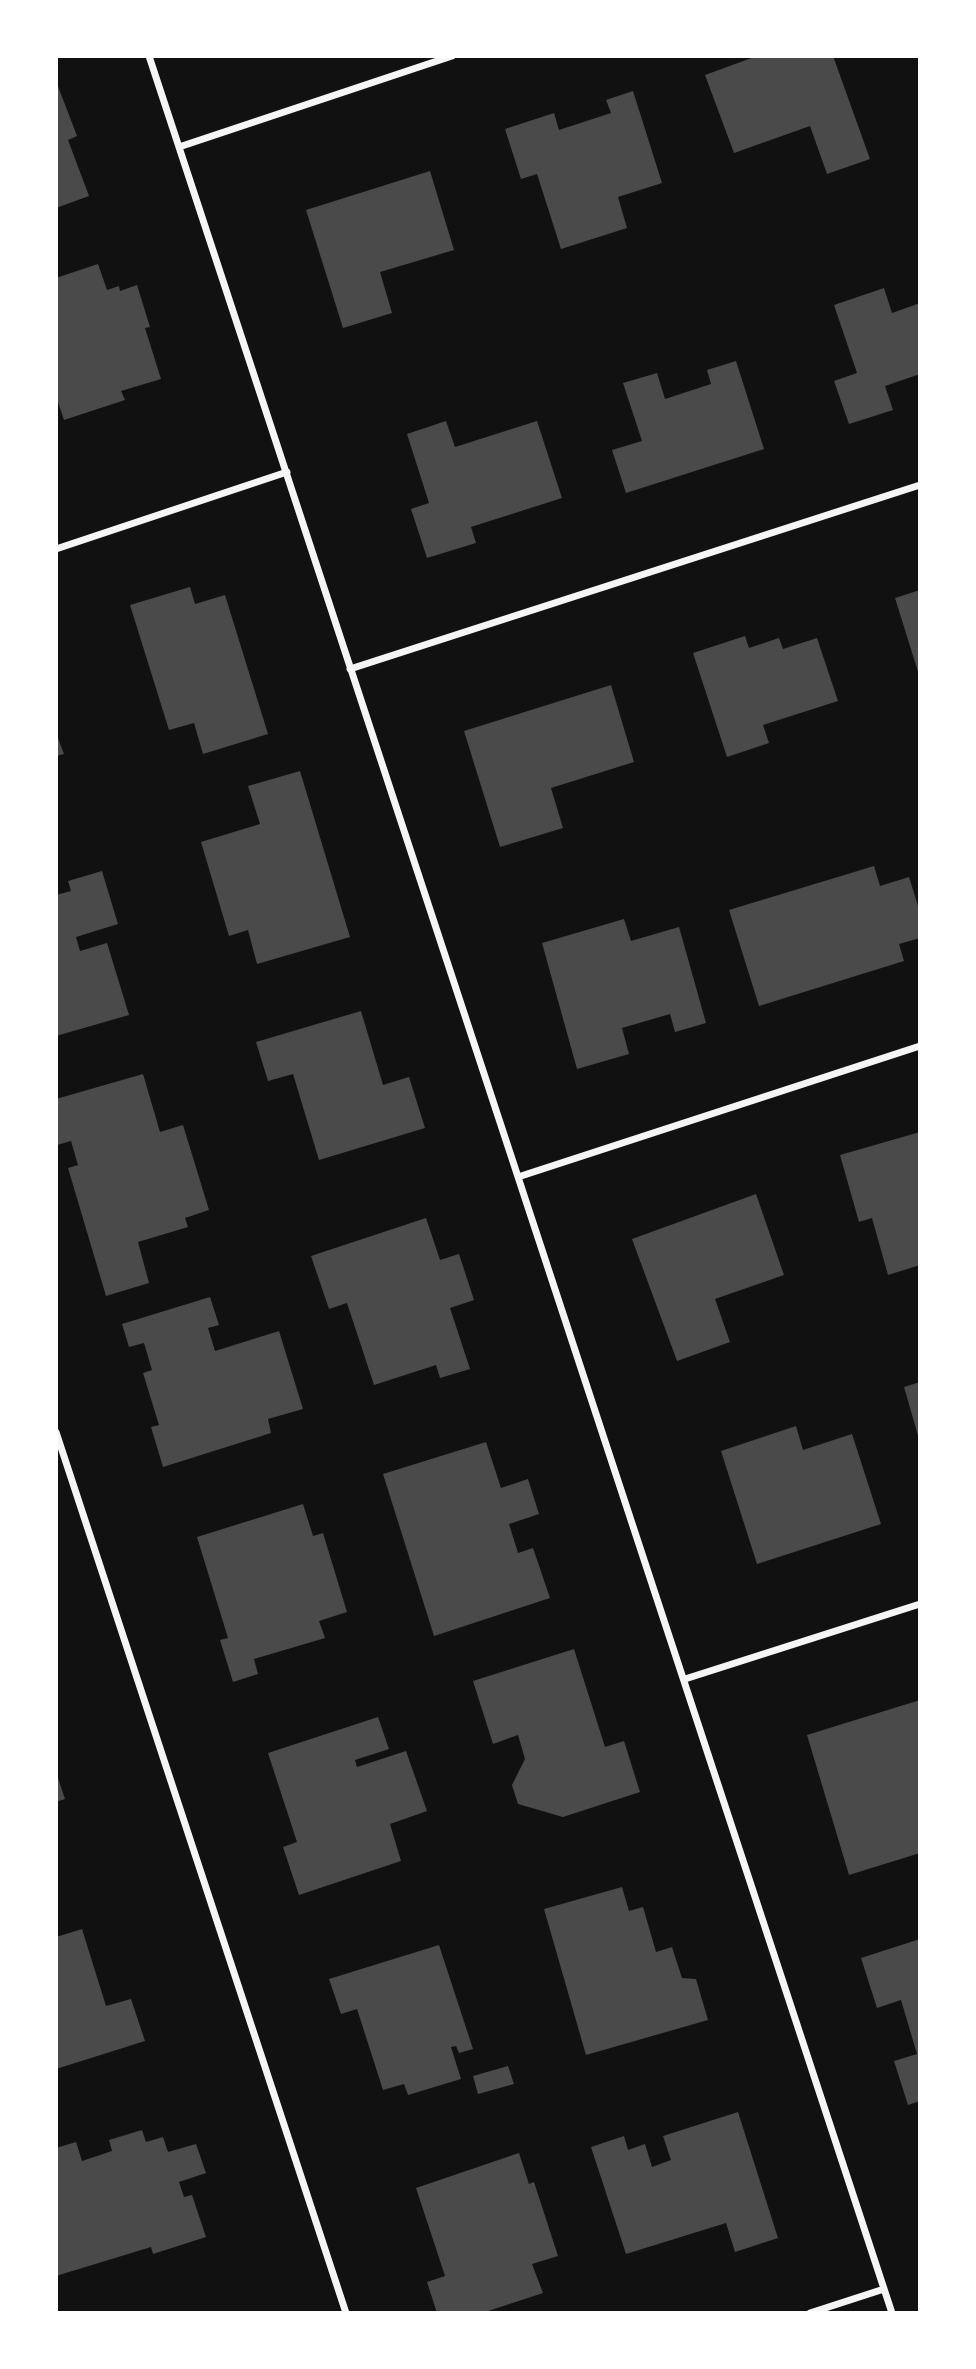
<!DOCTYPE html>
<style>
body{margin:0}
#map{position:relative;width:976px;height:2369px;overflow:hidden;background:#111;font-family:Spectral,serif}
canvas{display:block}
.frame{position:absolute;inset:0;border:58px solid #fff;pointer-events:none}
</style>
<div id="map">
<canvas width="976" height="2369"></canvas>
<div class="frame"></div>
</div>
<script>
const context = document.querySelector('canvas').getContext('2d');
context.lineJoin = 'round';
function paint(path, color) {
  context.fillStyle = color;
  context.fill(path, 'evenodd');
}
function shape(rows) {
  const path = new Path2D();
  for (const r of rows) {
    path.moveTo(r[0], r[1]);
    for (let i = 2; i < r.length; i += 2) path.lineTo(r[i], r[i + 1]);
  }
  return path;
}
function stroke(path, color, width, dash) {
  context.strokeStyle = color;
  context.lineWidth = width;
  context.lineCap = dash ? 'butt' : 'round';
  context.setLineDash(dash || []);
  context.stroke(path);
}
paint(shape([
 [757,56,833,56,870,159,827,174,810,126,734,153,705,75],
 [56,81,77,136,68,140,89,196,56,208],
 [633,91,662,183,618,197,627,228,561,249,537,174,521,179,505,129,554,113,559,130,611,113,606,100],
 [430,171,454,250,380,272,392,313,343,328,306,210],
 [98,264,107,290,119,286,120,291,137,285,150,327,145,328,161,379,121,391,125,400,64,420,56,396,56,278],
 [884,288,892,313,920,303,920,374,885,386,893,410,849,424,834,381,857,373,834,305],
 [736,361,764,449,626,493,612,450,642,441,623,383,657,373,665,399,711,384,707,370],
 [446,421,455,447,537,421,562,498,471,527,476,543,427,558,411,509,429,503,407,434],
 [190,587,195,604,225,595,268,734,203,754,194,723,169,730,130,605],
 [920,590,920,675,919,675,895,598],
 [745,636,749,648,779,638,783,649,817,638,838,701,763,725,769,743,727,757,693,653],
 [611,685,634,762,551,788,563,828,500,847,464,731],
 [56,733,64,754,56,756],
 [300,771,350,937,257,964,248,930,229,936,201,842,260,824,248,786],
 [874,866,880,886,909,877,920,912,920,938,899,944,904,961,759,1006,729,910],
 [102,871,118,924,76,937,80,951,107,943,129,1015,56,1036,56,895,71,891,68,881],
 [624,919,631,941,679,927,706,1023,675,1032,670,1014,622,1028,629,1054,577,1069,542,943],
 [361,1011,383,1085,409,1077,425,1128,319,1160,293,1074,268,1081,256,1042],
 [143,1074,160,1132,183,1125,209,1210,185,1218,188,1227,138,1242,149,1283,106,1296,68,1168,78,1165,71,1141,57,1145,56,1140,56,1099],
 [920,1132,920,1265,888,1275,872,1218,859,1222,840,1155],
 [756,1194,784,1275,715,1299,730,1342,677,1361,632,1239],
 [426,1218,440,1260,459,1254,474,1300,450,1308,470,1369,440,1378,436,1365,374,1385,347,1303,329,1309,311,1256],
 [210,1297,219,1325,208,1328,215,1351,279,1331,303,1409,268,1419,271,1433,163,1467,151,1427,159,1425,143,1373,152,1370,144,1343,129,1347,122,1324],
 [920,1382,920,1439,919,1439,904,1387],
 [796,1426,803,1450,852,1434,881,1524,757,1564,721,1451],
 [486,1442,501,1488,528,1479,539,1514,509,1524,518,1553,533,1548,550,1598,434,1636,383,1474],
 [303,1504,313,1536,323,1533,347,1612,319,1621,325,1638,254,1659,258,1674,233,1682,220,1640,228,1638,197,1537],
 [574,1649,605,1747,624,1741,640,1792,563,1817,518,1804,512,1785,525,1759,518,1735,493,1744,473,1681],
 [920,1700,920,1853,849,1875,807,1735],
 [378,1717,389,1749,355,1760,357,1767,406,1751,427,1811,390,1824,401,1861,299,1895,283,1847,297,1842,268,1753],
 [56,1772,65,1799,56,1802],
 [622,1887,629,1911,643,1907,656,1952,672,1947,682,1978,696,1979,708,2020,586,2055,544,1909],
 [82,1929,106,2006,131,1999,145,2041,56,2069,56,1937],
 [920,1939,920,2101,908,2105,894,2061,917,2054,901,2000,877,2008,861,1958],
 [439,1945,473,2049,459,2053,456,2046,451,2047,461,2079,408,2095,404,2084,383,2090,357,2009,341,2014,329,1979],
 [508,2066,514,2084,478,2094,473,2076],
 [738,2112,778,2238,735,2252,726,2223,626,2254,591,2147,624,2136,628,2150,645,2144,652,2167,671,2160,663,2136],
 [142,2130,146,2142,163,2137,168,2152,196,2144,206,2173,179,2182,184,2197,192,2195,206,2237,153,2254,151,2247,56,2276,56,2148,76,2142,82,2161,112,2151,109,2140],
 [519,2153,529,2184,534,2182,558,2256,532,2264,543,2293,482,2313,437,2313,427,2282,445,2276,416,2188]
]), '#4a4a4a');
stroke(shape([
 [149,56,892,2313],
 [179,147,452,56],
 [56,549,287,472],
 [350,669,920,485],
 [518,1177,920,1046],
 [56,1432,346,2313],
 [685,1679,920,1604],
 [810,2313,884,2289]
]), '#f5f5f5', 7);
</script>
